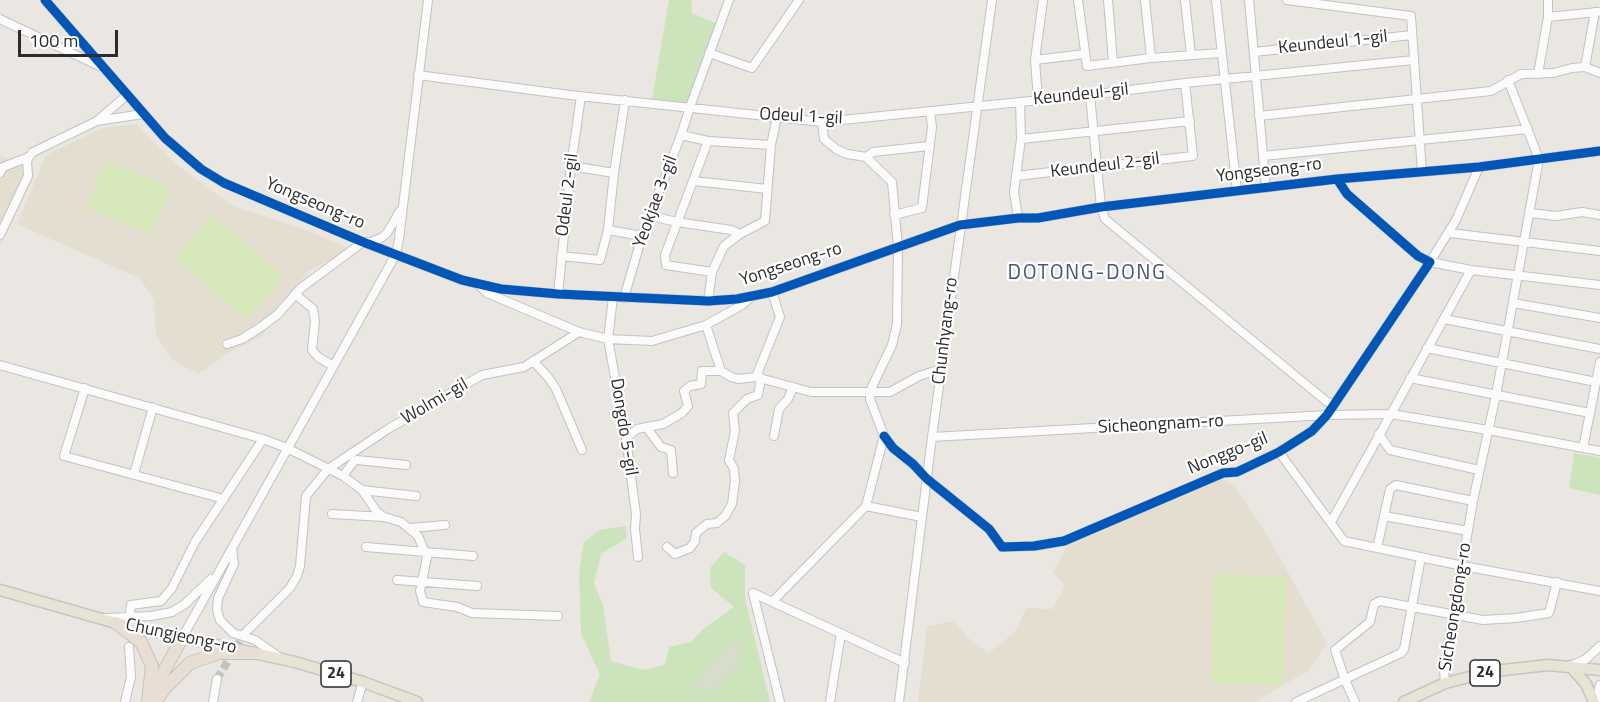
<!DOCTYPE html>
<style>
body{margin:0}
#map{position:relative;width:1600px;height:702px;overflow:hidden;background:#eae6e2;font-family:"Titillium Web",sans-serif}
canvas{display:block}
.scale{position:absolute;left:18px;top:30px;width:100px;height:27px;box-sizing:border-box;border:3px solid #2c2c2c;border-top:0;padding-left:8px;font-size:18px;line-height:21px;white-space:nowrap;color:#2c2c2c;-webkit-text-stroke:4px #fff;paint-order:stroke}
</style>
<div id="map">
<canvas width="1600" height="702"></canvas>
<div class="scale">100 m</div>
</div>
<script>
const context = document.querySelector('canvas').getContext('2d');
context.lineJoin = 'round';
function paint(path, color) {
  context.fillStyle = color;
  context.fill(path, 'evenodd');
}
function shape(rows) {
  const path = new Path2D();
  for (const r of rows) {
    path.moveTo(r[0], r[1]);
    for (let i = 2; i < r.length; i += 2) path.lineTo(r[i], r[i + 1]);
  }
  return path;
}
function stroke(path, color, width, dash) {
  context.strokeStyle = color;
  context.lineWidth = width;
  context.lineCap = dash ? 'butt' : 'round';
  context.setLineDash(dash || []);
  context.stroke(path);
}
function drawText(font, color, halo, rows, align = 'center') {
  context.font = font + ' "Titillium Web",sans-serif';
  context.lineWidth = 4.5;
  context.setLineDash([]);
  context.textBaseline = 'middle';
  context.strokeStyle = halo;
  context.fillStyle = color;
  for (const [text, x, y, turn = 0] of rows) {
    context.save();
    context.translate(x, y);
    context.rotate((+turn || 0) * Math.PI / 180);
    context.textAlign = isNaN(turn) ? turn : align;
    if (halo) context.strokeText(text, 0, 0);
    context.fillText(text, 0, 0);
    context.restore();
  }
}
paint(shape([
 [136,124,177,165,233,206,309,231,350,249,307,272,262,336,226,354,198,374,173,360,156,336,154,299,139,278,17,224,46,155,102,128],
 [0,155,35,172,0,245],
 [1221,477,1235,487,1269,538,1327,643,1309,670,1255,702,918,702,927,626,954,621,967,637,989,653,1016,631,1026,608,1052,609,1065,586,1053,573,1068,544]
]), '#e4ded1');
paint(shape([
 [669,0,691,0,692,13,717,24,688,103,652,100],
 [1574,453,1600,458,1600,495,1569,488],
 [626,526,627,538,601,554,594,584,603,605,611,661,642,670,665,665,669,647,691,642,703,629,734,607,711,588,710,568,724,552,745,565,745,598,770,702,589,702,600,675,581,633,579,573,584,542,599,530]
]), '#cbe4bc');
paint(shape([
 [734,640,742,646,742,660,719,686,706,693,698,691,695,684,723,647]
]), '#d6deca');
paint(shape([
 [106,160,171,187,151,235,86,208],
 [212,215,284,276,247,320,175,258],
 [1214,574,1286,576,1283,685,1211,683]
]), '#d6e8b9');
stroke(shape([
 [217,679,245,633]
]), '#c4c1be', 8, [8, 4]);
const minor = shape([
 [45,0,165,138,201,169,224,183,363,242,462,280,501,289,558,294,708,301,737,299,772,292,960,225,1018,218,1038,218,1101,207,1337,179,1479,167,1600,151],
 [1078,0,1087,66,1151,58,1221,53],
 [1108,0,1113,62],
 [1145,0,1151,58],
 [1185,0,1191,55],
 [1216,0,1237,191],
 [1249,0,1266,188],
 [1287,0,1411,16,1422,172],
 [1548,17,1598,12],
 [0,19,99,66],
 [1254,52,1412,35],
 [709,53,752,68,799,0],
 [1035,60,1085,54],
 [1585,67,1595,12],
 [1538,74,1548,17,1548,0],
 [418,75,570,95,822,122,1090,95,1185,83,1414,60],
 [127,95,97,121,143,114],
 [1090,95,1101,207,1105,219,1326,401,1334,405],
 [1038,100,1035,60,1043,0],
 [1259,116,1491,91,1521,74,1553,73,1572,68,1585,67,1600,73],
 [822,122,824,139,836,149,847,154,866,157,892,182,898,247,897,324,892,345,870,391,870,399,884,436,866,506],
 [681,135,708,141,771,145],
 [1021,139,1190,121],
 [708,141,665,255,666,265,712,272],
 [1263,156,1528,129],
 [866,157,873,152,929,146],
 [571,166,614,173],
 [1479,167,1456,220,1430,262,1471,270,1600,285],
 [0,173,3,167,29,157,33,152,97,121],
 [1016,176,1193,156,1185,83],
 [694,181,767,189],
 [1531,213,1556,216,1582,212,1600,215],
 [894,215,922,208,932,127,930,111],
 [651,216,677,222,731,230,740,234],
 [1018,218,1014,192,1021,139,1020,102],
 [608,230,642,236],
 [1450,233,1600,251],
 [0,235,28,176,27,161,29,157],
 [561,256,600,260,608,230,614,173,625,100],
 [479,285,487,293,579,332,608,339,652,341,706,325,742,305,750,298],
 [295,294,313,309,315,321,312,350,318,357,333,366],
 [558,294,571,166,581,96],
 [613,298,608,339,626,438,636,514,635,529,638,557],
 [624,298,642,236,681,135,690,107,729,0],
 [708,301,712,272,724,246,740,234,765,221,771,145,777,117],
 [1513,303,1600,318],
 [1444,319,1600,349],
 [706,325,721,371,731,377,738,379,756,377,811,392,890,392,919,376,941,369],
 [227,344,242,339,261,327,278,314,301,288,363,242,371,242,381,238,387,233,400,211],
 [1427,348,1596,382],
 [533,361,548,377,556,389,582,450],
 [0,365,263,439,287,448,343,476,362,490,377,512,384,517,401,522,418,536,427,557,420,591,423,602,457,607,472,613,558,616],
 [756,377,780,317,772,292],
 [1410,378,1590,413],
 [85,388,64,456,224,499],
 [647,428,661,447,671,450,673,473],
 [1379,434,1390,450,1479,470],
 [774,436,779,409,788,399,793,387],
 [884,436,893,448,913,464,927,479,989,529,1002,547,1034,546,1064,541,1223,473,1237,472,1279,452,1312,431,1327,415,1430,262,1418,256,1347,194,1337,179],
 [932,437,1327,415,1391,414,1488,430,1600,451],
 [626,438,637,429,663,424,682,413,688,406,684,391,690,386,701,384,702,371,721,371],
 [1583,448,1600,362],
 [1279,452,1344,541,1463,566,1600,591],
 [134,474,153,407],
 [343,476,354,461,357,460,406,465],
 [362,490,416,496],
 [866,506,922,517],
 [332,514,384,517],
 [1384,516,1468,531],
 [1331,522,1471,270],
 [410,528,445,525],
 [366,547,473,556],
 [667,547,675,554,690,548,695,541,696,533,702,528,707,524,717,523,725,516,732,504,735,481,734,469,729,460,735,431,733,413,747,399,758,395,761,378],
 [1377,548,1390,489,1396,485,1473,501],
 [232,549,234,564,218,598,217,610,220,620,233,633,255,640,279,657],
 [397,580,477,586],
 [773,601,866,506],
 [130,613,131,605,161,601,172,588,195,542,263,439],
 [105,618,151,616,172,612,185,604,211,579],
 [245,633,290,588,297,576,300,566,306,496,328,469,388,429,482,375,524,367,579,332],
 [182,638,396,254,399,239,428,0],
 [1570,666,1586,659,1600,646],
 [1445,683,1444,670,1473,501,1496,395,1539,159,1508,80],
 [125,702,131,677,129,647],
 [213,702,217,679],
 [357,702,363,682],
 [780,702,753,593,905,663],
 [830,702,841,633],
 [899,702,932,437,992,0],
 [1296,702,1401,653,1404,649,1421,557],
 [1355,702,1345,680,1335,650,1370,622,1374,604,1380,601,1483,620,1516,618,1549,613,1557,582],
 [1596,702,1600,685]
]);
const major = shape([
 [0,590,116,623,295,662,363,682,417,702],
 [1570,666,1586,684,1594,702],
 [1404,702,1445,683,1494,671,1548,665,1600,670]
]);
const highway = shape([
 [116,623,141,642,152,666,148,702],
 [151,695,182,638],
 [155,702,165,688,190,663,219,653,254,653]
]);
stroke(minor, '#c3c2c3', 10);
stroke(major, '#c6c4c2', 13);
stroke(highway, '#c6c4c2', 14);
stroke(minor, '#fcfbfb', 8);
stroke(major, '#e7e3d5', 10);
stroke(highway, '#e9ded4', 12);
stroke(shape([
 [45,0,165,138,201,169,224,183,363,242,462,280,501,289,558,294,708,301,737,299,772,292,960,225,1018,218,1038,218,1101,207,1337,179,1479,167,1600,151],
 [884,436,893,448,913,464,927,479,989,529,1002,547,1034,546,1064,541,1223,473,1237,472,1279,452,1312,431,1327,415,1430,262,1418,256,1347,194,1337,179]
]), '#0057b8', 9);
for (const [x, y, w] of [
 [1485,673,30],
 [336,674,30]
]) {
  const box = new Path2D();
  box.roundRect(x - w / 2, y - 13, w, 26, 4.5);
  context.fillStyle = '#fff';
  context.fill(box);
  stroke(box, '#2c2c2c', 1.5);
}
drawText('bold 16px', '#2c2c2c', null, [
 ["24",1485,673],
 ["24",336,674]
]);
drawText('18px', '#2c2c2c', '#fff', [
 ["Keundeul 1-gil",1333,43,-6],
 ["Keundeul-gil",1081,95,-6],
 ["Odeul 1-gil",801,117,3],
 ["Keundeul 2-gil",1105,166,-7],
 ["Yongseong-ro",1269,171,-7],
 ["Odeul 2-gil",568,195,-83],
 ["Yeokjae 3-gil",656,202,-70],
 ["Yongseong-ro",315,204,23],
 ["Yongseong-ro",791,265,-18],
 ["Chunhyang-ro",946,331,-83],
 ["Wolmi-gil",435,402,-30],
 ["Sicheongnam-ro",1161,425,-3],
 ["Dongdo 5-gil",623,427,81],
 ["Nonggo-gil",1228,454,-22],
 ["Sicheongdong-ro",1456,607,-81],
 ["Chungjeong-ro",181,637,12]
]);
context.letterSpacing = '1.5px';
drawText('21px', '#4c547c', '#fff', [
 ["DOTONG-DONG",1087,274]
]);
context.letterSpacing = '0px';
</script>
